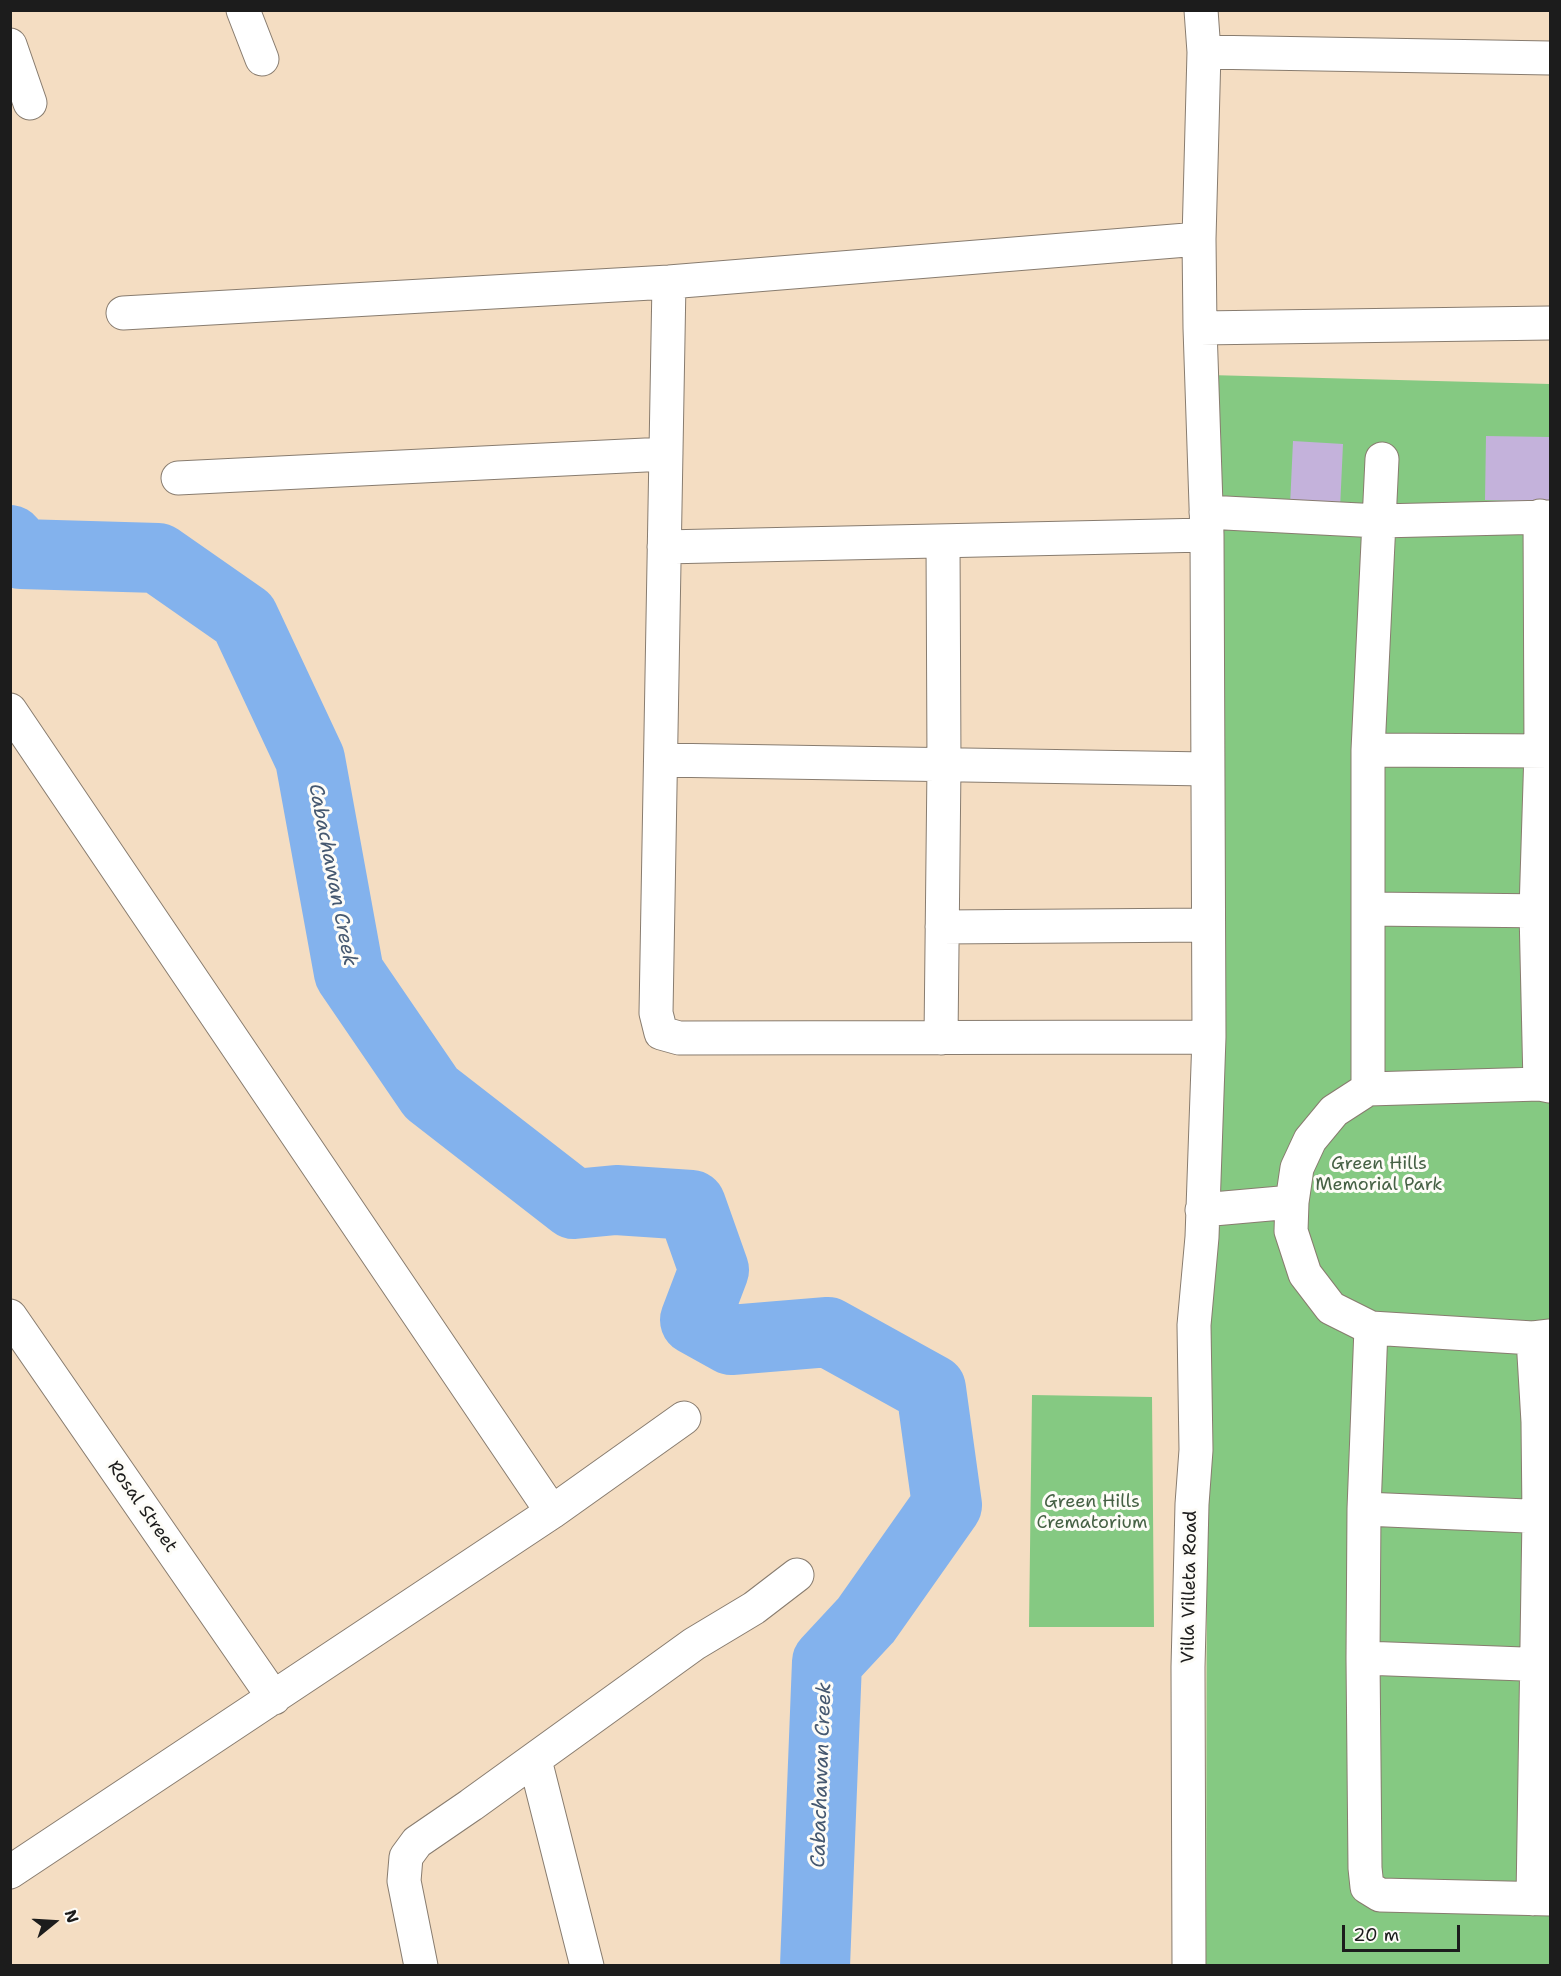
<!DOCTYPE html>
<style>
body{margin:0}
#map{position:relative;width:1561px;height:1976px;overflow:hidden;background:#f4ddc2;font-family:"Shantell Sans",sans-serif}
canvas{display:block}
.frame{position:absolute;inset:0;border:12px solid #1c1c1c;pointer-events:none}
.north{position:absolute;left:24px;top:1892px;width:60px;height:60px;-webkit-text-stroke:4px #fdfcf7;paint-order:stroke;rotate:72deg;font-size:16px;font-weight:700;line-height:24px;text-align:center;color:#1c1c1c}
.north::after{content:'';display:block;margin:auto;width:21px;height:27px;background:#1c1c1c;clip-path:polygon(50% 0,100% 100%,50% 72%,0 100%)}
.scale{position:absolute;left:1342px;top:1925px;width:118px;height:27px;box-sizing:border-box;border:3px solid #1c1c1c;border-top:0;padding-left:8px;font-size:18px;line-height:21px;white-space:nowrap;color:#1c1c1c;-webkit-text-stroke:4px #fdfcf7;paint-order:stroke}
</style>
<div id="map">
<canvas width="1561" height="1976"></canvas>
<div class="frame"></div>
<div class="north">N</div>
<div class="scale">20 m</div>
</div>
<script>
const context = document.querySelector('canvas').getContext('2d');
context.lineJoin = 'round';
function paint(path, color) {
  context.fillStyle = color;
  context.fill(path, 'evenodd');
}
function shape(rows) {
  const path = new Path2D();
  for (const r of rows) {
    path.moveTo(r[0], r[1]);
    for (let i = 2; i < r.length; i += 2) path.lineTo(r[i], r[i + 1]);
  }
  return path;
}
function stroke(path, color, width, dash) {
  context.strokeStyle = color;
  context.lineWidth = width;
  context.lineCap = dash ? 'butt' : 'round';
  context.setLineDash(dash || []);
  context.stroke(path);
}
function drawText(font, color, halo, rows, align = 'center') {
  context.font = font + ' "Shantell Sans",sans-serif';
  context.lineWidth = 6;
  context.setLineDash([]);
  context.textBaseline = 'middle';
  context.strokeStyle = halo;
  context.fillStyle = color;
  for (const [text, x, y, turn = 0] of rows) {
    context.save();
    context.translate(x, y);
    context.rotate((+turn || 0) * Math.PI / 180);
    context.textAlign = isNaN(turn) ? turn : align;
    if (halo) context.strokeText(text, 0, 0);
    context.fillText(text, 0, 0);
    context.restore();
  }
}
paint(shape([
 [1209,375,1550,384,1550,1965,1206,1966],
 [1032,1395,1152,1397,1154,1627,1029,1627]
]), '#85c982');
stroke(shape([
 [10,540,21,554,158,558,244,618,310,759,349,973,431,1093,574,1204,616,1200,691,1205,714,1270,695,1320,731,1340,828,1332,931,1389,947,1505,866,1620,827,1662,815,1966]
]), '#83b2ed', 70);
paint(shape([
 [1486,436,1550,437,1550,502,1485,500],
 [1293,441,1343,444,1340,509,1290,506]
]), '#c4b2db');
const minor = shape([
 [243,10,262,59],
 [10,45,30,103],
 [1204,52,1550,58],
 [669,282,656,1013,661,1033,679,1038,1209,1037],
 [123,313,669,282,1199,239],
 [1200,328,1550,323],
 [178,478,666,454],
 [1206,512,1379,521,1550,517],
 [664,547,1207,535],
 [10,710,552,1512],
 [1368,750,1550,751],
 [661,760,1207,769],
 [1369,909,1550,911],
 [942,927,1208,925],
 [941,1038,944,765,943,541],
 [1540,1084,1536,911,1541,751,1540,516],
 [1550,1086,1540,1084,1368,1089,1334,1111,1310,1140,1297,1168,1292,1202,1291,1231,1305,1274,1331,1308,1371,1328,1364,1509,1363,1658,1365,1868,1367,1887,1380,1895,1550,1899],
 [1368,1089,1368,750,1382,459],
 [1202,1210,1292,1202],
 [10,1316,274,1698],
 [1371,1328,1533,1338,1550,1336],
 [1364,1509,1550,1517],
 [1363,1658,1550,1665],
 [535,1760,587,1966],
 [10,1872,552,1512,684,1418],
 [1533,1899,1539,1517,1538,1422,1533,1338],
 [421,1966,404,1881,406,1857,417,1842,471,1805,694,1644,754,1608,797,1575],
 [1189,1966,1188,1667,1192,1504,1196,1450,1194,1325,1202,1237,1209,1037,1207,535,1200,328,1199,239,1204,52,1201,10]
]);
stroke(minor, '#887c6f', 35);
stroke(minor, '#fff', 33);
drawText('18px', '#466145', '#fdfcf7', [
 ["Green Hills",1379,1164],
 ["Memorial Park",1379,1185],
 ["Green Hills",1092,1502],
 ["Crematorium",1092,1523]
]);
drawText('18px', '#1c1c1c', '#fdfcf7', [
 ["Rosal Street",142,1507,55],
 ["Villa Villeta Road",1190,1587,-89]
]);
drawText('italic 20px', '#455870', '#fdfcf7', [
 ["Cabachawan Creek",332,875,79],
 ["Cabachawan Creek",822,1775,-88]
]);
</script>
